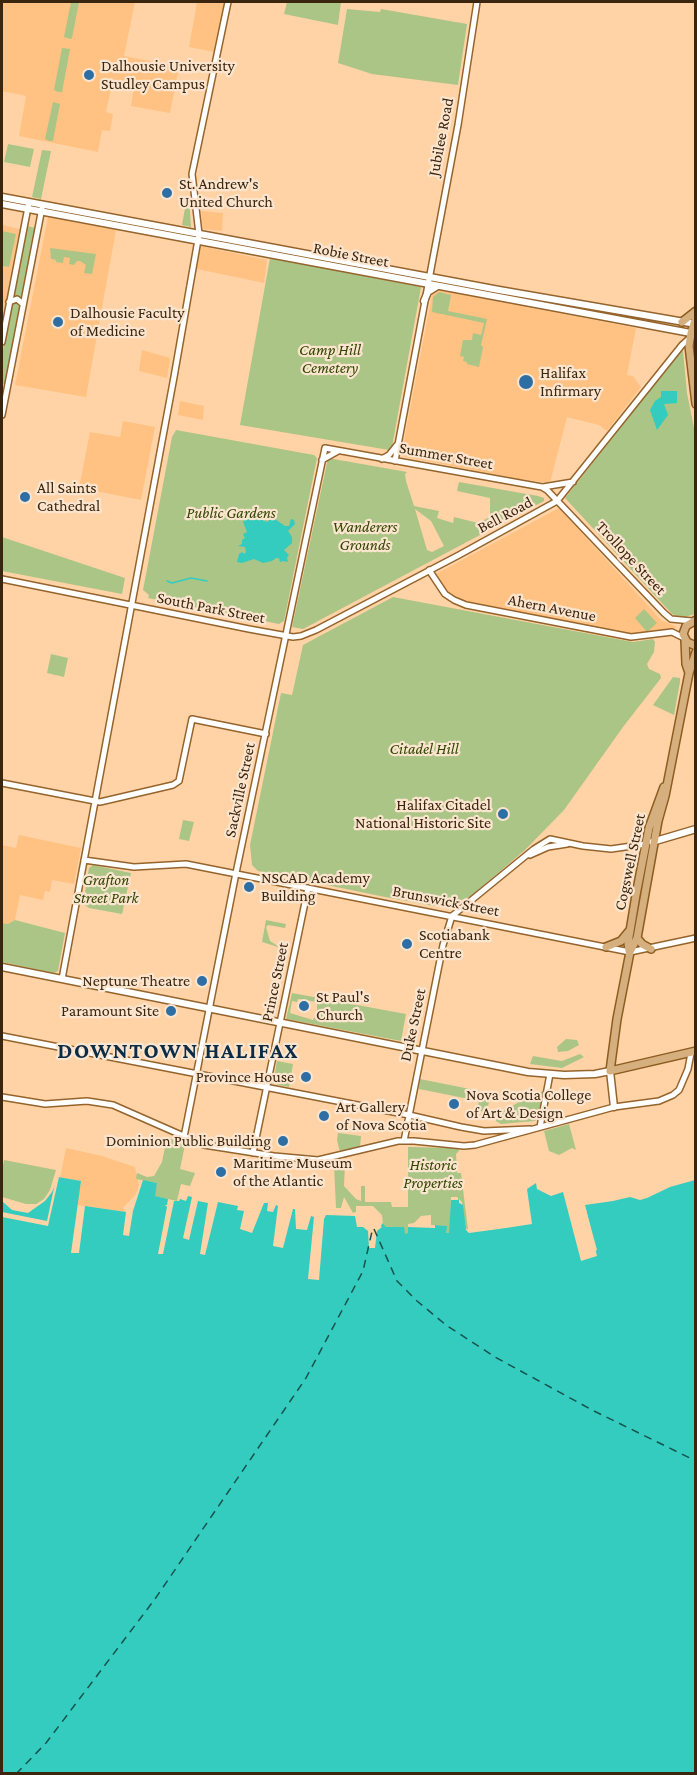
<!DOCTYPE html>
<style>
body{margin:0}
#map{position:relative;width:697px;height:1775px;overflow:hidden;background:#ffd3a6;font-family:"Crimson Pro",serif}
canvas{display:block}
.frame{position:absolute;inset:0;border:3px solid #3a250e;pointer-events:none}
</style>
<div id="map">
<canvas width="697" height="1775"></canvas>
<div class="frame"></div>
</div>
<script>
const context = document.querySelector('canvas').getContext('2d');
context.lineJoin = 'round';
function paint(path, color) {
  context.fillStyle = color;
  context.fill(path, 'evenodd');
}
function shape(rows) {
  const path = new Path2D();
  for (const r of rows) {
    path.moveTo(r[0], r[1]);
    for (let i = 2; i < r.length; i += 2) path.lineTo(r[i], r[i + 1]);
  }
  return path;
}
function stroke(path, color, width, dash) {
  context.strokeStyle = color;
  context.lineWidth = width;
  context.lineCap = dash ? 'butt' : 'round';
  context.setLineDash(dash || []);
  context.stroke(path);
}
function drawText(font, color, halo, rows, align = 'center') {
  context.font = font + ' "Crimson Pro",serif';
  context.lineWidth = 4.5;
  context.setLineDash([]);
  context.textBaseline = 'middle';
  context.strokeStyle = halo;
  context.fillStyle = color;
  for (const [text, x, y, turn = 0] of rows) {
    context.save();
    context.translate(x, y);
    context.rotate((+turn || 0) * Math.PI / 180);
    context.textAlign = isNaN(turn) ? turn : align;
    if (halo) context.strokeText(text, 0, 0);
    context.fillText(text, 0, 0);
    context.restore();
  }
}
paint(shape([
 [2,2,135,2,124,56,179,67,170,113,131,106,134,87,119,84,118,90,111,89,106,112,113,114,110,131,102,130,98,152,19,136,26,96,2,91],
 [197,2,225,2,215,52,189,47],
 [201,211,223,213,222,231,203,229],
 [48,217,116,230,86,397,15,385],
 [2,225,20,229,2,330],
 [200,246,267,260,264,283,197,269],
 [438,290,636,328,627,375,633,376,641,387,607,431,599,425,567,417,550,483,519,479,401,456,432,295],
 [142,350,170,358,167,378,139,371],
 [180,401,204,406,203,420,178,415],
 [123,421,155,427,141,500,79,488,90,432,120,437],
 [559,508,662,621,676,626,675,629,639,634,625,633,466,601,451,594,440,582,436,574],
 [19,835,81,848,74,884,52,880,50,892,45,891,43,900,20,895,15,920,8,924,2,923,2,845,16,848],
 [66,1148,102,1156,135,1167,139,1185,136,1194,123,1208,126,1212,77,1205,81,1181,60,1178]
]), '#ffc283');
paint(shape([
 [71,2,79,2,72,38,70,39,64,37],
 [287,2,341,2,338,25,284,14],
 [347,9,380,12,381,9,467,24,458,85,372,74,338,63],
 [62,48,70,49,62,92,58,92,54,90],
 [53,102,60,104,53,141,49,141,45,139],
 [8,144,34,149,30,167,4,162],
 [42,150,51,151,41,199,32,197],
 [187,197,189,197,191,227,182,225],
 [27,226,36,228,22,299,13,297],
 [2,231,16,234,9,267,2,266],
 [50,248,96,254,92,274,84,273,86,265,80,261,77,261,74,265,69,264,70,258,64,257,63,263,56,262,56,260,51,259],
 [270,258,421,287,392,447,389,450,240,425],
 [439,292,451,295,448,311,487,319,481,345,483,347,479,367,467,364,467,362,463,361,464,357,460,356,463,340,472,340,473,333,481,335,484,323,432,312,433,297],
 [14,300,21,304,6,382,4,384,2,384,2,355,12,302],
 [681,351,683,351,687,393,696,438,695,614,682,618,672,614,565,498],
 [176,430,314,455,317,458,284,621,279,624,148,598,149,595,143,590,172,437],
 [328,458,407,472,405,474,406,481,414,506,439,511,437,518,453,523,454,517,478,523,490,517,490,498,457,491,459,482,538,496,544,498,544,501,303,629,292,627],
 [415,509,431,521,444,546,432,552,427,550],
 [2,537,125,578,122,594,2,571],
 [393,597,633,642,653,639,655,642,654,652,647,664,649,669,660,674,661,678,623,727,564,810,525,850,471,896,453,904,434,906,385,897,258,871,252,865,250,845,281,693,292,695,303,645],
 [644,609,657,623,647,632,635,618],
 [51,654,68,658,64,677,47,673],
 [673,677,680,678,680,682,674,715,653,705],
 [183,820,194,822,189,841,179,839],
 [93,865,131,873,122,914,89,908,83,904,89,868],
 [15,920,65,933,58,971,54,973,2,962,2,923,8,924],
 [266,920,286,924,285,928,268,925,266,927,270,941,281,948,262,942],
 [292,993,406,1014,401,1041,286,1019],
 [298,999,317,1002,317,1012,313,1020,290,1013,292,1001,297,1002],
 [566,1039,577,1040,579,1045,568,1051,558,1052,557,1047],
 [580,1054,584,1057,562,1068,530,1064,533,1056,562,1061],
 [277,1061,293,1064,289,1087,273,1084],
 [420,1079,480,1091,480,1093,490,1095,487,1113,477,1110,479,1101,419,1089],
 [543,1091,538,1118,535,1121,501,1124,496,1121,496,1117,500,1113,526,1098],
 [569,1124,576,1150,572,1148,559,1155,549,1151,544,1131],
 [338,1133,361,1136,360,1147,340,1152,337,1140],
 [167,1137,185,1145,180,1169,195,1173,190,1186,181,1184,177,1201,154,1196,157,1183,136,1179,137,1173,147,1177,154,1176,162,1162],
 [408,1147,458,1148,459,1151,456,1154,457,1173,461,1173,468,1230,464,1227,462,1202,457,1197,451,1197,450,1233,446,1233,446,1226,431,1225,431,1215,421,1216,414,1223,408,1224,408,1234,404,1234,404,1227,386,1227,383,1225,382,1215,373,1206,356,1206,356,1212,353,1213,344,1197,341,1208,336,1208,334,1165,341,1162,345,1164,344,1186,356,1199,361,1201,361,1186,365,1186,365,1202,391,1202,392,1207,408,1207],
 [4,1160,56,1170,50,1190,44,1199,36,1204,26,1204,2,1197,2,1171]
]), '#abc587');
paint(shape([
 [661,391,677,391,677,403,664,404,668,415,657,430,650,410,655,401,661,397],
 [250,514,259,520,263,519,266,522,269,521,268,520,272,520,272,517,285,526,289,526,291,519,294,520,295,524,288,531,292,537,292,543,284,550,289,555,287,558,288,562,283,561,280,562,279,558,276,558,272,561,263,563,254,559,242,563,237,562,239,554,242,552,244,554,246,552,245,547,238,546,242,544,242,540,245,538,243,534,247,532,243,522],
 [58,1177,81,1181,71,1253,79,1253,85,1206,126,1212,123,1235,129,1236,133,1211,143,1180,157,1183,155,1196,168,1199,167,1205,165,1205,167,1207,158,1254,163,1254,174,1201,179,1201,180,1199,186,1201,188,1196,192,1197,183,1238,189,1240,198,1201,208,1203,200,1254,205,1255,218,1202,238,1206,237,1210,244,1211,240,1229,252,1233,264,1203,268,1203,267,1211,273,1212,276,1205,278,1206,273,1246,283,1248,293,1209,295,1209,296,1229,307,1230,311,1216,314,1217,308,1279,319,1280,324,1219,326,1215,355,1216,357,1227,381,1227,382,1223,386,1227,404,1227,405,1234,408,1233,408,1227,435,1228,435,1225,447,1226,446,1233,449,1233,451,1200,458,1200,459,1198,459,1203,463,1205,466,1230,469,1233,506,1228,532,1224,527,1189,536,1183,537,1189,551,1196,563,1192,581,1261,597,1256,585,1205,613,1201,630,1197,640,1200,647,1198,670,1187,695,1180,695,1773,2,1773,2,1201,12,1210,28,1213,45,1201,52,1192]
]), '#33ccbf');
paint(shape([
 [59,1177,48,1226,2,1217,2,1212,47,1221,56,1178],
 [584,1202,597,1250,593,1252,582,1205],
 [363,1227,382,1227,377,1231,375,1248,369,1248,368,1231]
]), '#ffd3a6');
stroke(shape([
 [167,581,172,583,191,578,207,581]
]), '#33ccbf', 1.5);
stroke(shape([
 [374,1229,397,1281,417,1301,446,1325,495,1357,594,1411,696,1461],
 [16,1774,46,1743,155,1599,306,1378,363,1271,373,1227]
]), '#16534e', 1.5, [8, 6]);
const tertiary = shape([
 [9,302,17,299,23,304],
 [2,342,29,202],
 [2,415,42,208],
 [382,459,389,455,397,445],
 [322,460,338,451],
 [395,461,458,125,477,2],
 [543,487,573,482],
 [429,570,445,594,454,600,466,605,631,637,672,632,684,638],
 [2,579,249,629,293,637,301,636,316,630,459,555,557,501,682,345,692,336],
 [2,783,100,802,173,785,179,781,192,719,266,734],
 [530,855,548,847,567,844],
 [84,860,134,867,186,864,630,952,696,938],
 [62,979,174,377,199,234,192,174,228,2],
 [2,1036,409,1115,461,1127,484,1131,530,1129],
 [2,1097,45,1104,87,1101,113,1105,204,1145,274,1156,318,1160,398,1141,414,1141,464,1146,475,1145,614,1107,659,1101,673,1095,679,1090,688,1069,691,1053],
 [540,1127,550,1074],
 [184,1137,236,873,325,448,542,487,547,490,664,613,671,619,692,621],
 [404,1141,443,945,452,916,534,849,550,839,583,846,611,849,646,844],
 [253,1153,308,888]
]);
const secondary = shape([
 [2,197,499,290,696,324],
 [2,204,696,334],
 [424,301,428,292,436,287],
 [652,842,696,829],
 [2,967,528,1072,564,1075,595,1074,610,1071,614,1107]
]);
const primary = shape([
 [696,317,691,333,689,346,696,404],
 [682,322,696,311],
 [696,620,686,626,683,634,687,642,696,646],
 [685,640,686,664,689,673],
 [696,652,689,673,665,796,658,821,637,938,630,952,617,1019,610,1071,696,1051],
 [637,938,642,944,651,949],
 [606,947,621,941,630,930],
 [629,951,628,943,636,895,649,828,664,787]
]);
stroke(tertiary, '#95642c', 8);
stroke(secondary, '#95642c', 9);
stroke(primary, '#8d5c20', 10);
stroke(tertiary, '#fff', 5);
stroke(secondary, '#fff', 6);
stroke(primary, '#d6af7f', 7);
for (const [x, y, r, color] of [
 [89,75,6,"#2d6fa5"],
 [167,193,6,"#2d6fa5"],
 [58,322,6,"#2d6fa5"],
 [526,382,8,"#2d6fa5"],
 [25,497,6,"#2d6fa5"],
 [503,814,6,"#2d6fa5"],
 [249,887,6,"#2d6fa5"],
 [407,944,6,"#2d6fa5"],
 [202,981,6,"#2d6fa5"],
 [304,1006,6,"#2d6fa5"],
 [171,1011,6,"#2d6fa5"],
 [306,1077,6,"#2d6fa5"],
 [454,1104,6,"#2d6fa5"],
 [324,1116,6,"#2d6fa5"],
 [283,1141,6,"#2d6fa5"],
 [221,1172,6,"#2d6fa5"]
]) {
  const dot = new Path2D();
  dot.arc(x, y, r, 0, 2 * Math.PI);
  context.fillStyle = color;
  context.fill(dot);
  stroke(dot, '#fbe5cf', 2);
}
drawText('16px', '#3a250e', '#fbe5cf', [
 ["Dalhousie University",101,66],
 ["Studley Campus",101,84],
 ["St. Andrew's",179,184],
 ["United Church",179,202],
 ["Dalhousie Faculty",70,313],
 ["of Medicine",70,331],
 ["Halifax",540,373],
 ["Infirmary",540,391],
 ["All Saints",37,488],
 ["Cathedral",37,506],
 ["Halifax Citadel",491,805,"right"],
 ["National Historic Site",491,823,"right"],
 ["NSCAD Academy",261,878],
 ["Building",261,896],
 ["Scotiabank",419,935],
 ["Centre",419,953],
 ["Neptune Theatre",190,981,"right"],
 ["St Paul's",316,997],
 ["Church",316,1015],
 ["Paramount Site",159,1011,"right"],
 ["Province House",294,1077,"right"],
 ["Nova Scotia College",466,1095],
 ["of Art & Design",466,1113],
 ["Art Gallery",336,1107],
 ["of Nova Scotia",336,1125],
 ["Dominion Public Building",271,1141,"right"],
 ["Maritime Museum",233,1163],
 ["of the Atlantic",233,1181]
], 'left');
drawText('16px', '#3a250e', '#fbe5cf', [
 ["Jubilee Road",441,137,-79],
 ["Robie Street",351,255,11],
 ["Summer Street",446,456,10],
 ["Bell Road",505,515,-28],
 ["Trollope Street",631,558,47],
 ["South Park Street",211,608,11],
 ["Ahern Avenue",552,608,11],
 ["Sackville Street",240,790,-78],
 ["Cogswell Street",630,862,-78],
 ["Brunswick Street",446,901,11],
 ["Prince Street",275,982,-78],
 ["Duke Street",413,1025,-78]
]);
drawText('italic 16px', '#304501', '#fbe5cf', [
 ["Camp Hill",330,350],
 ["Cemetery",330,368],
 ["Public Gardens",231,513],
 ["Wanderers",365,527],
 ["Grounds",365,545],
 ["Citadel Hill",424,749],
 ["Grafton",106,880],
 ["Street Park",106,898],
 ["Historic",433,1165],
 ["Properties",433,1183]
]);
context.letterSpacing = '1.5px';
drawText('bold 22px', '#0c2c46', '#fbe5cf', [
 ["DOWNTOWN HALIFAX",178,1051]
]);
context.letterSpacing = '0px';
</script>
